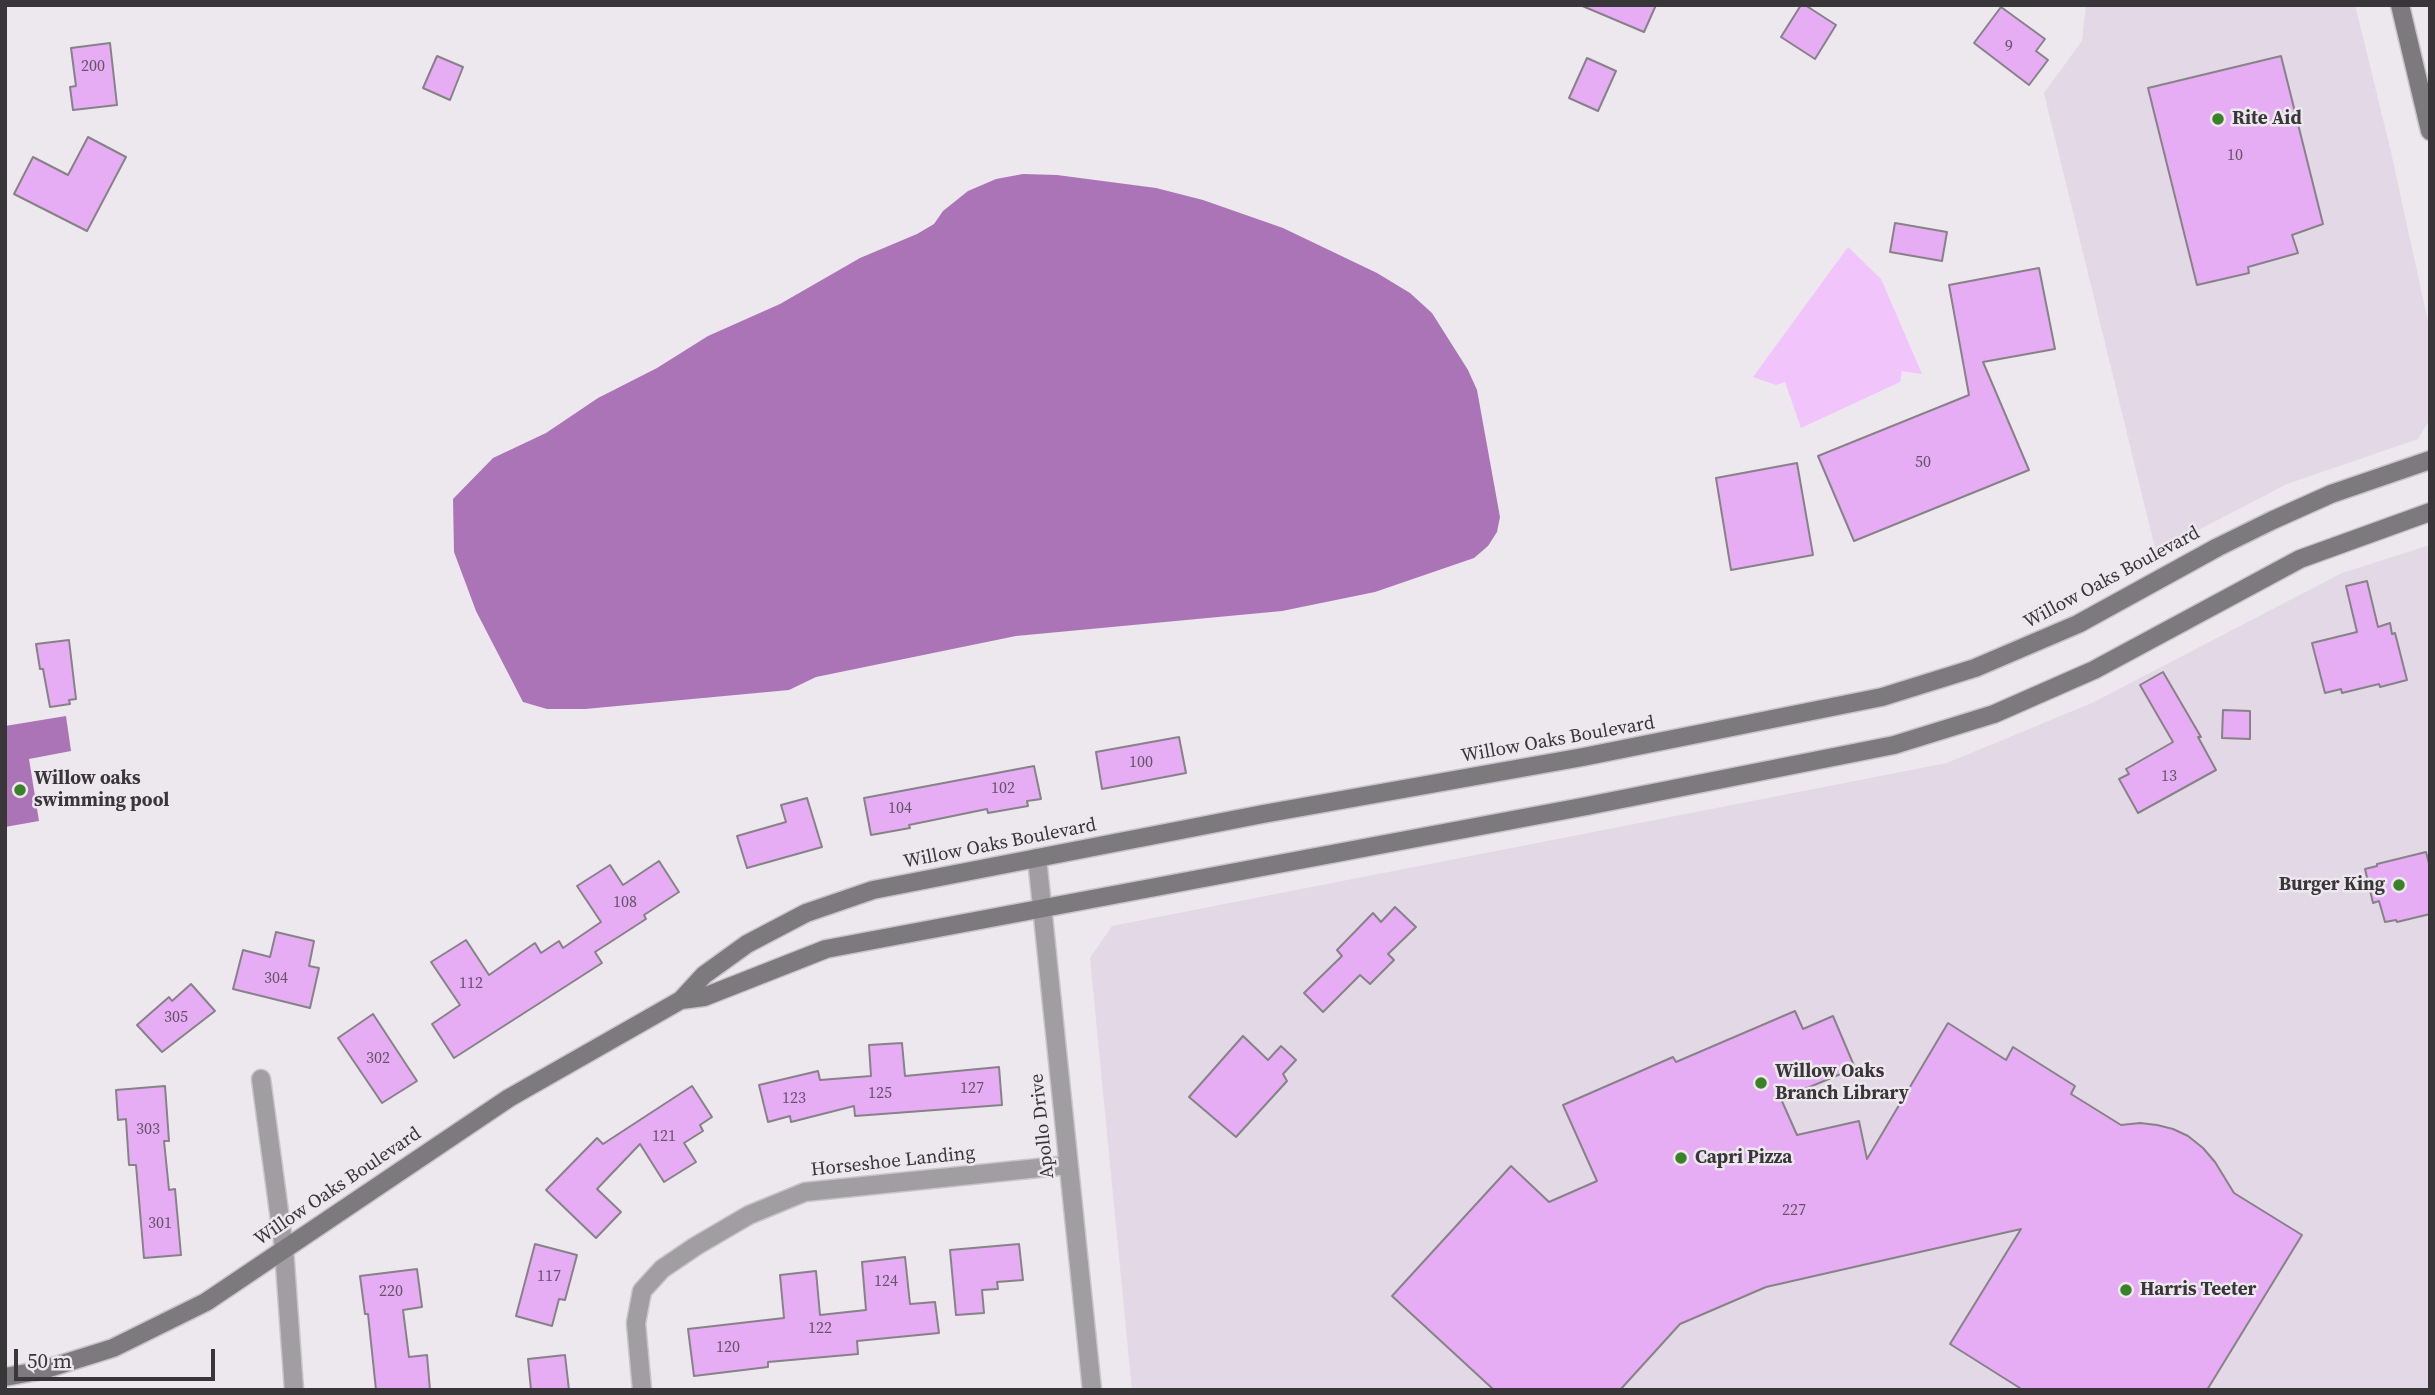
<!DOCTYPE html>
<style>
body{margin:0}
#map{position:relative;width:2435px;height:1395px;overflow:hidden;background:#ede7ee;font-family:"Source Serif 4",serif}
canvas{display:block}
.frame{position:absolute;inset:0;border:7px solid #393639;pointer-events:none}
.scale{position:absolute;left:14px;top:1349px;width:201px;height:32px;box-sizing:border-box;border:4px solid #393639;border-top:0;padding-left:9px;font-size:21px;line-height:24px;white-space:nowrap;color:#393639;-webkit-text-stroke:5px #ede7ee;paint-order:stroke}
</style>
<div id="map">
<canvas width="2435" height="1395"></canvas>
<div class="frame"></div>
<div class="scale">50 m</div>
</div>
<script>
const context = document.querySelector('canvas').getContext('2d');
context.lineJoin = 'round';
function paint(path, color) {
  context.fillStyle = color;
  context.fill(path, 'evenodd');
}
function shape(rows) {
  const path = new Path2D();
  for (const r of rows) {
    path.moveTo(r[0], r[1]);
    for (let i = 2; i < r.length; i += 2) path.lineTo(r[i], r[i + 1]);
  }
  return path;
}
function stroke(path, color, width, dash) {
  context.strokeStyle = color;
  context.lineWidth = width;
  context.lineCap = dash ? 'butt' : 'round';
  context.setLineDash(dash || []);
  context.stroke(path);
}
function drawText(font, color, halo, rows, align = 'center') {
  context.font = font + ' "Source Serif 4",serif';
  context.lineWidth = 5;
  context.setLineDash([]);
  context.textBaseline = 'middle';
  context.strokeStyle = halo;
  context.fillStyle = color;
  for (const [text, x, y, turn = 0] of rows) {
    context.save();
    context.translate(x, y);
    context.rotate((+turn || 0) * Math.PI / 180);
    context.textAlign = isNaN(turn) ? turn : align;
    if (halo) context.strokeText(text, 0, 0);
    context.fillText(text, 0, 0);
    context.restore();
  }
}
paint(shape([
 [2086,5,2355,5,2391,152,2430,331,2430,419,2418,439,2287,484,2156,552,2044,93,2082,41],
 [2430,545,2430,1390,1132,1390,1090,958,1112,926,1947,763,2092,703,2342,573]
]), '#e3d8e5');
paint(shape([
 [1848,247,1881,279,1922,374,1902,371,1900,382,1801,428,1785,382,1776,385,1753,377]
]), '#f1c5fb');
paint(shape([
 [1023,174,1057,175,1156,188,1203,200,1283,228,1377,273,1410,293,1432,313,1468,370,1477,390,1500,517,1497,532,1488,546,1474,558,1375,592,1282,611,1016,636,816,677,789,690,585,709,547,709,523,702,476,611,454,552,453,499,493,458,546,433,598,398,657,368,708,336,780,304,860,258,917,234,934,224,943,211,968,191,996,179],
 [66,716,71,751,29,759,39,821,5,827,5,726]
]), '#ab74b7');
const building = shape([
 [1580,5,1656,5,1644,32,1580,5],
 [1801,5,1805,5,1836,25,1815,59,1781,37,1801,5],
 [2001,7,2045,39,2036,51,2048,60,2029,85,1974,43,2001,7],
 [110,43,117,105,73,110,70,87,76,86,71,48,110,43],
 [437,56,463,67,450,100,423,88,437,56],
 [2281,56,2323,224,2292,235,2298,253,2248,267,2249,273,2197,285,2148,88,2281,56],
 [1587,58,1616,71,1598,111,1569,98,1587,58],
 [88,137,126,157,87,231,14,194,33,157,68,175,88,137],
 [1895,223,1947,232,1942,261,1890,252,1895,223],
 [2039,268,2055,349,1983,362,2029,470,1854,541,1818,456,1969,395,1949,285,2039,268],
 [1797,463,1813,555,1731,570,1716,478,1797,463],
 [2367,581,2378,627,2390,623,2392,634,2395,633,2407,680,2380,687,2379,684,2342,693,2341,689,2325,693,2312,643,2357,632,2346,586,2367,581],
 [69,640,76,699,69,700,70,704,50,707,43,669,40,669,36,644,69,640],
 [2163,672,2201,737,2198,737,2216,770,2138,813,2119,779,2129,774,2126,769,2173,742,2140,685,2163,672],
 [2223,710,2250,711,2250,739,2222,738,2223,710],
 [1179,737,1186,773,1102,789,1096,752,1179,737],
 [1034,766,1041,799,1027,801,1028,806,988,813,987,809,909,825,910,828,871,835,864,798,1034,766],
 [807,798,822,847,747,868,737,836,786,822,781,805,807,798],
 [2426,852,2430,867,2430,914,2397,922,2396,920,2385,922,2379,901,2373,903,2365,869,2377,866,2377,864,2426,852],
 [659,861,679,892,644,915,646,919,595,952,602,963,454,1058,432,1024,460,1005,431,962,466,940,489,975,535,943,541,953,559,941,563,948,601,922,577,886,610,865,623,885,659,861],
 [1395,907,1416,927,1388,954,1394,960,1370,984,1360,975,1323,1012,1304,993,1342,956,1337,950,1373,913,1381,922,1395,907],
 [276,932,314,941,309,966,319,968,310,1008,233,989,243,950,270,957,276,932],
 [191,984,215,1011,162,1052,137,1025,169,997,172,1001,191,984],
 [1795,1011,1803,1029,1833,1016,1855,1068,1781,1099,1797,1135,1859,1121,1867,1159,1948,1023,2006,1060,2013,1047,2075,1086,2071,1094,2121,1125,2140,1123,2157,1125,2173,1129,2188,1136,2203,1148,2215,1162,2234,1193,2302,1235,2207,1390,2023,1390,1950,1344,2021,1229,1766,1287,1680,1324,1620,1390,1494,1390,1392,1296,1511,1166,1549,1202,1597,1181,1563,1105,1673,1057,1676,1062,1795,1011],
 [373,1014,417,1081,382,1103,338,1038,373,1014],
 [1243,1036,1268,1060,1281,1046,1296,1060,1283,1074,1287,1081,1236,1137,1189,1097,1243,1036],
 [902,1043,905,1076,999,1067,1002,1105,855,1116,854,1106,791,1122,790,1116,768,1122,759,1085,818,1071,820,1080,871,1076,869,1045,902,1043],
 [165,1086,169,1141,164,1141,169,1190,175,1189,181,1255,144,1258,136,1165,129,1165,126,1119,118,1120,116,1090,165,1086],
 [692,1086,712,1117,700,1125,703,1131,684,1143,696,1162,664,1182,640,1144,597,1189,621,1212,596,1238,546,1190,597,1138,603,1144,692,1086],
 [535,1244,577,1255,565,1300,559,1299,552,1326,516,1316,535,1244],
 [1019,1244,1023,1280,997,1282,998,1289,982,1290,984,1313,956,1315,950,1250,1019,1244],
 [905,1257,910,1304,935,1302,939,1333,857,1341,858,1354,768,1362,768,1367,694,1376,688,1329,784,1318,780,1275,816,1271,820,1315,866,1310,862,1262,905,1257],
 [417,1269,422,1307,403,1310,409,1357,427,1355,430,1390,376,1390,368,1314,365,1314,360,1276,417,1269],
 [565,1355,569,1390,531,1390,528,1359,565,1355]
]);
paint(building, '#e6adf4');
stroke(building, '#878288', 2);
const street = shape([
 [1037,858,1092,1390],
 [261,1079,284,1249,294,1390],
 [642,1390,636,1323,642,1291,662,1269,696,1246,749,1215,805,1192,1068,1165]
]);
const secondary = shape([
 [2400,5,2430,131],
 [681,1000,704,997,826,949,1587,806,1894,745,1994,714,2094,670,2300,559,2430,512],
 [5,1377,43,1370,113,1348,206,1302,509,1098,681,1000,704,975,747,944,806,913,873,890,1263,814,1583,757,1882,697,1975,668,2078,624,2218,547,2273,520,2331,494,2430,460]
]);
stroke(street, '#c9c4ca', 21);
stroke(secondary, '#c9c4ca', 21);
stroke(street, '#a09ea1', 18);
stroke(secondary, '#7d7a7e', 18);
for (const [x, y, r, color] of [
 [2218,119,7,"#3a8228"],
 [20,790,7,"#3a8228"],
 [2399,885,7,"#3a8228"],
 [1761,1083,7,"#3a8228"],
 [1681,1158,7,"#3a8228"],
 [2126,1290,7,"#3a8228"]
]) {
  const dot = new Path2D();
  dot.arc(x, y, r, 0, 2 * Math.PI);
  context.fillStyle = color;
  context.fill(dot);
  stroke(dot, '#ede7ee', 2.5);
}
drawText('16px', '#645468', null, [
 ["9",2009,47],
 ["200",93,67],
 ["10",2235,156],
 ["50",1923,463],
 ["100",1141,763],
 ["13",2169,777],
 ["102",1003,789],
 ["104",900,809],
 ["108",625,903],
 ["304",276,979],
 ["112",471,984],
 ["305",176,1018],
 ["302",378,1059],
 ["127",972,1089],
 ["125",880,1094],
 ["123",794,1099],
 ["303",148,1130],
 ["121",664,1137],
 ["227",1794,1211],
 ["301",160,1224],
 ["117",549,1277],
 ["124",886,1282],
 ["220",391,1292],
 ["122",820,1329],
 ["120",728,1348]
]);
drawText('bold 19px', '#393639', '#ede7ee', [
 ["Rite Aid",2232,119],
 ["Willow oaks",34,779],
 ["swimming pool",34,801],
 ["Burger King",2385,885,"right"],
 ["Willow Oaks",1775,1072],
 ["Branch Library",1775,1094],
 ["Capri Pizza",1695,1158],
 ["Harris Teeter",2140,1290]
], 'left');
drawText('19px', '#393639', '#ede7ee', [
 ["Willow Oaks Boulevard",2112,578,-28],
 ["Willow Oaks Boulevard",1558,740,-10],
 ["Willow Oaks Boulevard",1000,844,-11],
 ["Apollo Drive",1043,1126,-96],
 ["Horseshoe Landing",893,1162,-6],
 ["Willow Oaks Boulevard",338,1187,-34]
]);
</script>
